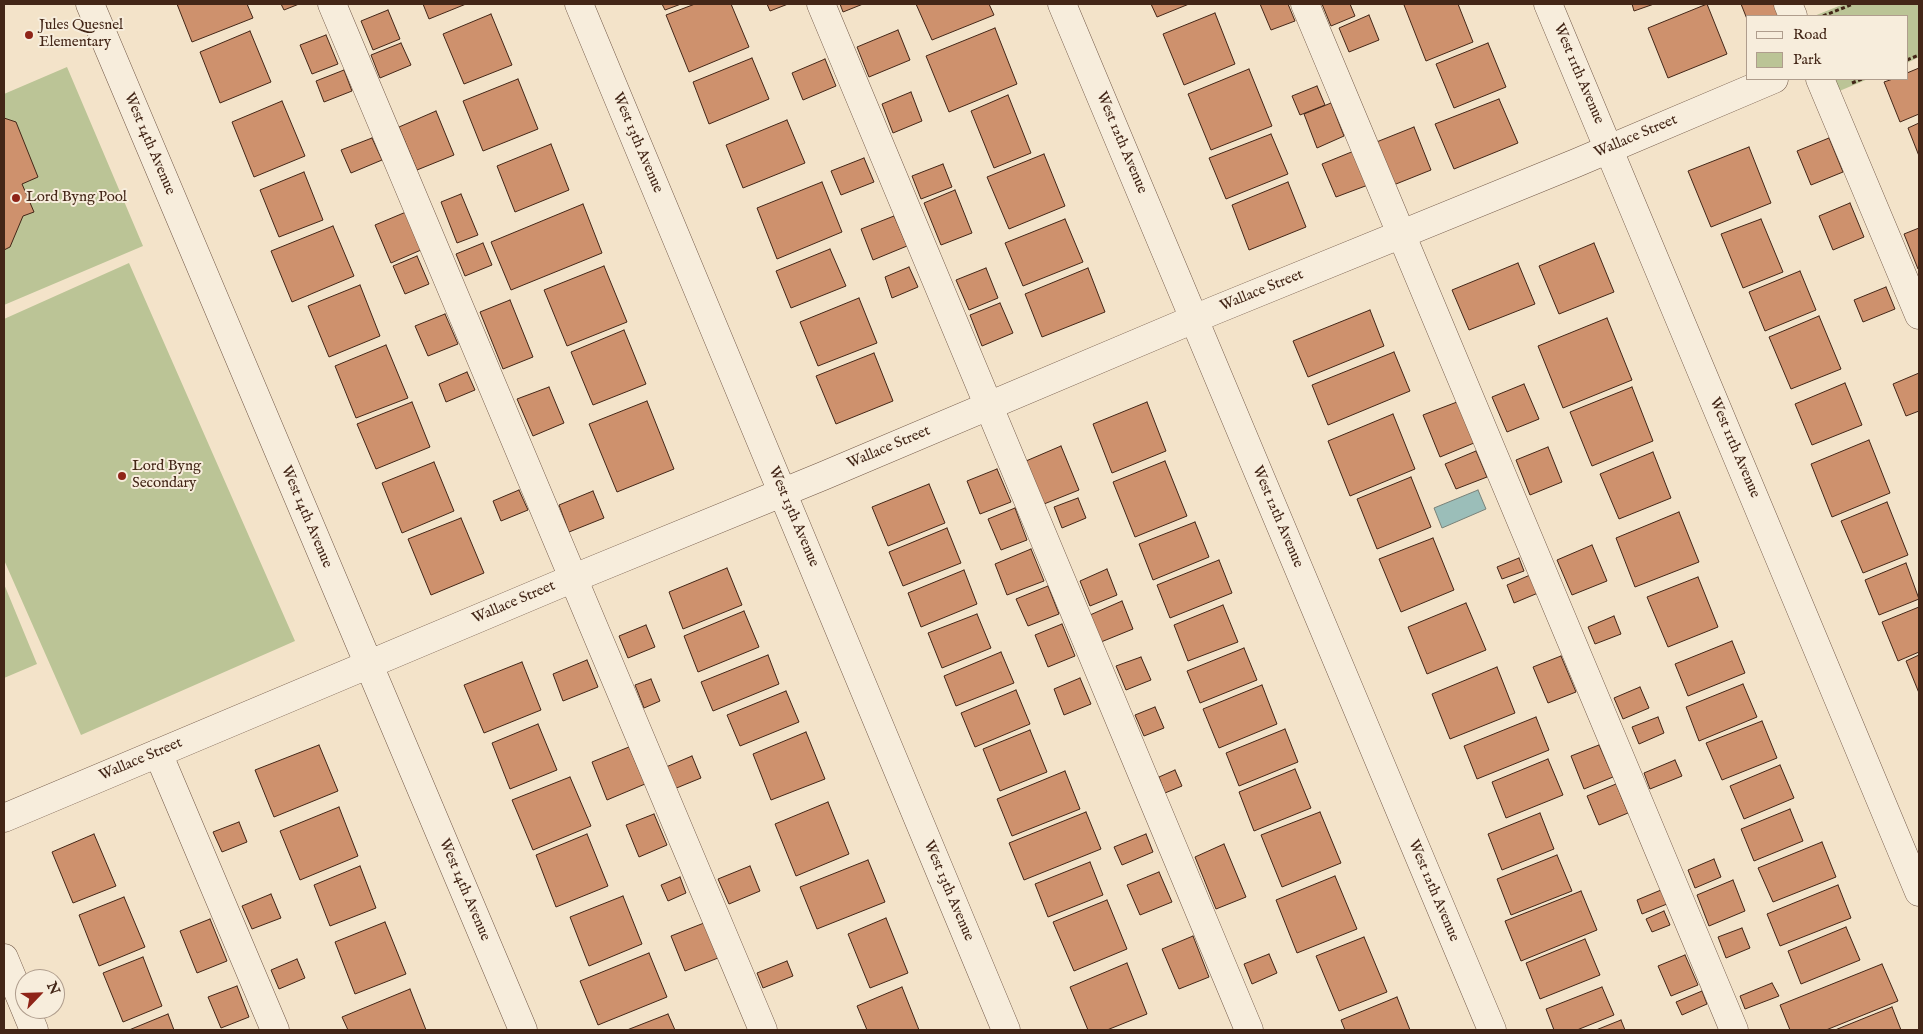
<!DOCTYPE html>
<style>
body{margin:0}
#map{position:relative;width:1923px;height:1034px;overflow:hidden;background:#f3e3c9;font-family:"IM FELL English",serif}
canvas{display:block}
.frame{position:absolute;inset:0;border:5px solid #432617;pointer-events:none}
.legend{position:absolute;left:1746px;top:15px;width:162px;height:65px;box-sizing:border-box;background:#f7eddc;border:1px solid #af9d8d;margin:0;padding:6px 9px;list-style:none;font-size:15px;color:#432617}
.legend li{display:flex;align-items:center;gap:10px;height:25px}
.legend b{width:25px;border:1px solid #af9d8d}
.north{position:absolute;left:15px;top:969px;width:50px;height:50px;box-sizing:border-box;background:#f7eddc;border:1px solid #af9d8d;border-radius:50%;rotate:66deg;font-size:14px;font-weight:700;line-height:20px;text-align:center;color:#432617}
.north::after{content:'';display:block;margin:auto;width:18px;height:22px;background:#8f2418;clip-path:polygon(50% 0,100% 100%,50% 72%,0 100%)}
</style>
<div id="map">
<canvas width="1923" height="1034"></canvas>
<div class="frame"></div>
<ul class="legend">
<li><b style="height:6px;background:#f7eddc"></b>Road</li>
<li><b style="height:14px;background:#bbc496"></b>Park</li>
</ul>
<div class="north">N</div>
</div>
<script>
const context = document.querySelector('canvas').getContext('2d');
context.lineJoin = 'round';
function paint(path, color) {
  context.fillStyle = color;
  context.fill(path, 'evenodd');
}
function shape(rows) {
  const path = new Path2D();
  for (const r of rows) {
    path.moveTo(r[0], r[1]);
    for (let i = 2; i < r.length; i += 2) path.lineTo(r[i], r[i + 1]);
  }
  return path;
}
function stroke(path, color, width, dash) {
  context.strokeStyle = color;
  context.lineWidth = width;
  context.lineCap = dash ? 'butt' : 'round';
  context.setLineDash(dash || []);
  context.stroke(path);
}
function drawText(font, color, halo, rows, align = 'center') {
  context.font = font + ' "IM FELL English",serif';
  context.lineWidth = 4;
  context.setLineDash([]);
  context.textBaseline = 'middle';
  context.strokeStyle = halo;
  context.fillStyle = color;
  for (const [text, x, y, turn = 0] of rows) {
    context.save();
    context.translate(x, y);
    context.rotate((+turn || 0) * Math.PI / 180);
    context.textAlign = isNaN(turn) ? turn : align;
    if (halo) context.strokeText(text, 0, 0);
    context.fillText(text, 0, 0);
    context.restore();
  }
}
paint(shape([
 [1844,4,1919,4,1919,57,1907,63,1907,16,1814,16],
 [67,67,143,246,4,305,4,94],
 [1831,79,1868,79,1837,92],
 [129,263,295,641,81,735,4,560,4,319],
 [4,584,37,664,4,678]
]), '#bbc496');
const water = shape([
 [1478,490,1486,509,1442,528,1434,508,1478,490]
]);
paint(water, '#9bbeb9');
stroke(water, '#788178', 1);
const building = shape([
 [177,4,247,4,253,18,192,42,177,4],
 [281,4,299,4,284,10,281,4],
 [423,4,466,4,429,19,423,4],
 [662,4,681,4,665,10,662,4],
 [695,4,731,4,749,47,689,72,666,15,695,4],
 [767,4,788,4,770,11,767,4],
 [840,4,863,4,843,12,840,4],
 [916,4,989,4,994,15,932,40,916,4],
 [1151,4,1189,4,1157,17,1151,4],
 [1260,4,1288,4,1295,21,1271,30,1260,4],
 [1322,4,1350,4,1355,16,1331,26,1322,4],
 [1407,4,1458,4,1473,42,1426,61,1404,5,1407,4],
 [1632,4,1654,4,1634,11,1632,4],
 [1707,4,1727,54,1668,78,1648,28,1707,4],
 [1741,4,1775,4,1780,16,1747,16,1747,19,1741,4],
 [388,10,400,39,373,50,361,21,388,10],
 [1215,13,1235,64,1184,85,1163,34,1215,13],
 [491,14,512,65,464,84,443,34,491,14],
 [1369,15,1379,40,1349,52,1339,28,1369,15],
 [995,28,1017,84,949,112,926,56,995,28],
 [898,30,910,60,869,77,857,47,898,30],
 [250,31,271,82,220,103,200,52,250,31],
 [326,35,338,64,312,74,300,45,326,35],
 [401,43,411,65,380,78,371,55,401,43],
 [1488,43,1506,87,1454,108,1436,64,1488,43],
 [752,58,769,99,709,124,693,82,752,58],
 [825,59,836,86,803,100,792,73,825,59],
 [1919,68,1919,114,1900,122,1884,82,1893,79,1907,79,1907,73,1919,68],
 [1249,69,1272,126,1211,150,1188,94,1249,69],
 [344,70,352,91,324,102,316,81,344,70],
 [518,79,538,129,483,151,463,101,518,79],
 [1317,86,1325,105,1300,115,1292,96,1317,86],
 [911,92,922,121,893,133,882,104,911,92],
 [1008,95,1031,153,994,168,971,111,1008,95],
 [1499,99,1518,143,1454,169,1435,124,1499,99],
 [282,101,305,156,254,177,232,122,282,101],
 [1331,103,1344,136,1317,148,1304,114,1331,103],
 [436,111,454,155,417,170,399,127,436,111],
 [4,118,16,122,38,177,22,184,34,212,23,216,10,247,4,250,4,118],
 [787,120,805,163,743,188,726,145,787,120],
 [1919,123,1919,156,1908,128,1919,123],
 [1414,127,1431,170,1391,186,1374,143,1414,127],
 [1271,134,1288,174,1226,199,1209,158,1271,134],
 [372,138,382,160,351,173,341,150,372,138],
 [1829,138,1843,172,1811,185,1797,151,1829,138],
 [551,144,569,190,515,212,497,166,551,144],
 [1749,147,1771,203,1711,227,1688,171,1749,147],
 [1354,151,1368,185,1336,197,1322,164,1354,151],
 [1044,154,1065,206,1009,229,987,177,1044,154],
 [864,158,874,182,841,195,831,171,864,158],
 [943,164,952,187,921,199,912,176,943,164],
 [304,172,323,220,279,237,260,190,304,172],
 [822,182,842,232,777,259,757,208,822,182],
 [1288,182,1306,227,1249,250,1232,205,1288,182],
 [955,190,972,233,941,245,924,203,955,190],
 [461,194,478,235,457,243,441,202,461,194],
 [1850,203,1864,237,1833,250,1819,216,1850,203],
 [583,204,602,253,511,290,491,242,583,204],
 [406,212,421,250,391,263,375,225,406,212],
 [894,216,907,246,873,260,861,229,894,216],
 [1065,219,1083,262,1023,286,1005,243,1065,219],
 [1761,219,1783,272,1743,288,1721,234,1761,219],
 [333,226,354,276,292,302,271,251,333,226],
 [1919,228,1919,269,1918,269,1904,234,1919,228],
 [483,243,492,265,465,276,456,254,483,243],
 [1594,243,1614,292,1559,314,1539,266,1594,243],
 [830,249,846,286,791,308,776,271,830,249],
 [417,256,429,284,405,294,393,266,417,256],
 [1518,263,1535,304,1469,330,1452,290,1518,263],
 [604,266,627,322,567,346,544,290,604,266],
 [909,267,918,287,892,298,885,277,909,267],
 [986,268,998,298,969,310,956,280,986,268],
 [1088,268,1105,312,1042,337,1025,294,1088,268],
 [1800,271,1816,310,1765,331,1749,292,1800,271],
 [360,285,380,336,329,357,308,306,360,285],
 [1886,287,1895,309,1863,322,1854,300,1886,287],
 [859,298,877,343,818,366,800,322,859,298],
 [510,300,533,357,503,369,480,312,510,300],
 [1000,303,1013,333,982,346,970,315,1000,303],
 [1370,310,1384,346,1308,377,1293,341,1370,310],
 [445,314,458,344,428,356,415,326,445,314],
 [1819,316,1841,369,1791,389,1769,337,1819,316],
 [1607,318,1632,380,1563,408,1538,346,1607,318],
 [624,330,646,384,593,405,571,352,624,330],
 [386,345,408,398,356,418,335,366,386,345],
 [1394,352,1410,391,1328,425,1312,385,1394,352],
 [874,353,893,401,836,424,816,376,874,353],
 [467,372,475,390,446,402,439,384,467,372],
 [1919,373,1919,411,1906,416,1893,384,1919,373],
 [1845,383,1862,425,1812,445,1795,404,1845,383],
 [1524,384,1539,419,1507,432,1492,397,1524,384],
 [549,387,564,423,533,436,517,399,549,387],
 [1632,387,1653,441,1592,466,1570,412,1632,387],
 [647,401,674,469,617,492,589,424,647,401],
 [412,402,430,447,376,469,357,424,412,402],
 [1147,402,1166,451,1112,473,1093,424,1147,402],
 [1457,402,1474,443,1440,457,1423,415,1457,402],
 [1393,414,1415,469,1350,496,1328,441,1393,414],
 [1869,440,1890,493,1832,517,1811,464,1869,440],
 [1061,446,1079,490,1044,504,1026,461,1061,446],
 [1548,447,1562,482,1530,495,1516,460,1548,447],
 [1476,451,1487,477,1456,489,1445,464,1476,451],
 [1653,452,1671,498,1619,519,1600,474,1653,452],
 [1165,461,1187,516,1135,537,1113,482,1165,461],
 [434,462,454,511,402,533,382,483,434,462],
 [997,469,1011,502,980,514,967,481,997,469],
 [1411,477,1431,527,1377,549,1357,499,1411,477],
 [929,484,945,523,888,546,872,507,929,484],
 [519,490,528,510,501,521,493,501,519,490],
 [593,491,604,518,569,532,559,505,593,491],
 [1078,498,1086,518,1062,528,1054,507,1078,498],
 [1887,502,1908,555,1863,573,1841,521,1887,502],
 [1015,508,1027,540,1001,550,988,519,1015,508],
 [1679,512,1699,562,1635,587,1616,538,1679,512],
 [461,518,484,573,431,595,408,539,461,518],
 [1195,522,1209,557,1153,580,1139,544,1195,522],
 [947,528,961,563,903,586,889,552,947,528],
 [1433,538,1454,590,1401,612,1379,559,1433,538],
 [1592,545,1607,581,1572,595,1557,560,1592,545],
 [1031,549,1044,581,1007,595,995,564,1031,549],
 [1519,558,1524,571,1502,579,1497,567,1519,558],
 [1219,560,1232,593,1170,618,1157,585,1219,560],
 [1906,563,1919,599,1879,615,1865,580,1906,563],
 [727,568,742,605,683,629,669,592,727,568],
 [1107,569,1117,595,1090,606,1080,581,1107,569],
 [964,570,977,604,921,627,908,593,964,570],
 [1530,575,1538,593,1514,603,1507,585,1530,575],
 [1698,577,1718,627,1668,647,1647,597,1698,577],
 [1048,586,1059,614,1028,626,1016,599,1048,586],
 [1122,601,1133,629,1101,642,1090,615,1122,601],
 [1466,603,1486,650,1427,674,1408,627,1466,603],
 [1223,605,1238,642,1188,661,1174,625,1223,605],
 [1919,607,1919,652,1898,661,1882,622,1919,607],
 [744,611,759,647,698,672,684,636,744,611],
 [977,614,991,648,942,668,928,633,977,614],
 [1614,616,1621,634,1595,644,1588,627,1614,616],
 [1062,624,1075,656,1048,667,1035,635,1062,624],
 [646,625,655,647,628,658,619,636,646,625],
 [1732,641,1745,673,1688,696,1675,664,1732,641],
 [1244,648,1257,680,1200,703,1187,671,1244,648],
 [1001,652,1014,683,956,706,944,676,1001,652],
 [768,655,779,684,713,711,701,682,768,655],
 [1919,655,1919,693,1906,661,1919,655],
 [1561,656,1576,692,1548,703,1533,667,1561,656],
 [1141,657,1151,680,1126,690,1116,666,1141,657],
 [587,660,598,687,563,701,553,674,587,660],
 [522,662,541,710,484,733,464,685,522,662],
 [1497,667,1515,713,1450,739,1432,694,1497,667],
 [1080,678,1091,704,1064,715,1054,689,1080,678],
 [651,679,660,701,644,708,635,685,651,679],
 [1743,684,1757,717,1699,741,1686,707,1743,684],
 [1262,685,1277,724,1219,748,1203,709,1262,685],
 [1640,687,1649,708,1623,719,1614,698,1640,687],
 [1016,690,1030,724,975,747,961,713,1016,690],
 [786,691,799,722,740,746,727,715,786,691],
 [1155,707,1164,728,1144,736,1135,715,1155,707],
 [1536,717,1549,750,1477,779,1464,746,1536,717],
 [1658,717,1664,733,1639,744,1632,727,1658,717],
 [1762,721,1777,758,1722,780,1706,743,1762,721],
 [538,724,557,770,510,789,492,743,538,724],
 [1285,729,1298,762,1239,786,1226,753,1285,729],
 [1030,730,1047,772,1000,791,983,749,1030,730],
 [806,732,825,779,771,800,753,754,806,732],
 [319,745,338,791,274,817,255,770,319,745],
 [1599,745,1613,777,1584,789,1571,756,1599,745],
 [629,747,645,784,607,800,592,762,629,747],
 [692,756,701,778,674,789,666,767,692,756],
 [1548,759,1563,795,1506,818,1492,782,1548,759],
 [1675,760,1682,776,1650,789,1644,773,1675,760],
 [1780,765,1794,798,1744,819,1730,786,1780,765],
 [1295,769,1311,808,1254,831,1239,792,1295,769],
 [1175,770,1182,786,1165,793,1159,777,1175,770],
 [1065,771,1080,809,1012,836,997,799,1065,771],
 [570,777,591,826,533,850,512,800,570,777],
 [1616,784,1628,813,1599,825,1587,796,1616,784],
 [828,802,849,854,796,876,775,824,828,802],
 [339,807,358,856,300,880,280,831,339,807],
 [1790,809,1803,841,1754,861,1741,829,1790,809],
 [1086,812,1101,849,1024,880,1009,843,1086,812],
 [1320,812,1341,863,1282,887,1261,835,1320,812],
 [1540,813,1554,849,1502,870,1488,834,1540,813],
 [654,814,667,845,639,857,626,825,654,814],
 [239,822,247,842,222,852,213,832,239,822],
 [94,834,116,886,73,903,52,852,94,834],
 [587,834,608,886,556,907,536,855,587,834],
 [1146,834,1153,852,1122,865,1114,847,1146,834],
 [1822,842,1836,877,1773,902,1758,868,1822,842],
 [1224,844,1246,897,1216,909,1195,857,1224,844],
 [1557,855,1572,891,1511,915,1497,879,1557,855],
 [1714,859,1721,877,1695,888,1688,870,1714,859],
 [868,860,885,902,817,929,800,887,868,860],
 [1090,862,1103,895,1048,917,1035,884,1090,862],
 [360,866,376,908,330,926,314,885,360,866],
 [750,866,760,891,729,904,718,879,750,866],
 [1159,872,1172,902,1140,915,1127,885,1159,872],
 [1335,876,1357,929,1297,953,1276,900,1335,876],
 [680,877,686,893,668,901,661,885,680,877],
 [1733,880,1745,911,1709,926,1697,895,1733,880],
 [1838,885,1851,918,1780,946,1767,914,1838,885],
 [1661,890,1667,904,1642,914,1637,900,1661,890],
 [1581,891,1597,930,1521,961,1505,921,1581,891],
 [271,894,281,918,252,929,242,906,271,894],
 [623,896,642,944,589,966,570,917,623,896],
 [124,897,145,947,99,966,79,915,124,897],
 [1107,900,1127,949,1074,971,1053,922,1107,900],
 [1664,911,1670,925,1652,932,1646,919,1664,911],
 [886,918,908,973,870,988,848,934,886,918],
 [210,919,227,961,197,973,180,931,210,919],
 [385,922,406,974,355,994,335,942,385,922],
 [704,923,718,958,685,971,671,936,704,923],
 [1846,927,1860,960,1801,984,1788,951,1846,927],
 [1742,928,1750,948,1726,958,1718,937,1742,928],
 [1193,936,1209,977,1179,989,1162,949,1193,936],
 [1364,937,1387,992,1339,1011,1316,956,1364,937],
 [1585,939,1600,975,1540,999,1526,963,1585,939],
 [649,953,667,997,598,1025,580,981,649,953],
 [1269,954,1277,973,1252,984,1244,964,1269,954],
 [1685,955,1698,985,1671,996,1658,966,1685,955],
 [143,957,162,1006,123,1022,103,973,143,957],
 [297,959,305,978,279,989,271,970,297,959],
 [787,961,793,976,763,988,757,973,787,961],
 [1127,963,1147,1014,1107,1030,1088,1030,1070,987,1127,963],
 [1882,964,1898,1001,1826,1030,1790,1030,1780,1005,1882,964],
 [1772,983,1779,996,1745,1009,1740,996,1772,983],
 [237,986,249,1017,221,1028,208,997,237,986],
 [902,987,919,1030,867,1030,857,1006,902,987],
 [1602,987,1614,1015,1577,1030,1554,1030,1546,1009,1602,987],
 [410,989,426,1030,348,1030,342,1017,410,989],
 [1702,991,1707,1004,1682,1015,1676,1002,1702,991],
 [1397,997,1410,1030,1345,1030,1341,1020,1397,997],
 [1892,1007,1901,1030,1835,1030,1892,1007],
 [168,1014,174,1030,129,1030,168,1014],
 [668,1014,675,1030,627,1030,668,1014],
 [1621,1020,1625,1030,1596,1030,1621,1020]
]);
paint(building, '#ce916d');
stroke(building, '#432617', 1);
const minor = shape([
 [90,4,523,1030],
 [332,4,763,1030],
 [579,4,1006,1030],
 [821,4,1249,1030],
 [1062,4,1492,1030],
 [1305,4,1734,1030],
 [1548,4,1919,892],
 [1788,4,1793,16],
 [1820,79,1919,315],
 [158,753,275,1030],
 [4,818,574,578,823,476,1213,311,1576,163,1774,79],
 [4,958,34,1030]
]);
stroke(minor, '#6f5544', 29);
stroke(shape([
 [1823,16,1853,4],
 [1907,60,1919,55],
 [1852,83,1862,79]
]), '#432617', 3, [4, 2.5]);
stroke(minor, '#f7eddc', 28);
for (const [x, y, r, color] of [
 [29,35,5,"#8f2418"],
 [16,198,5,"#8f2418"],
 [122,476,5,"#8f2418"]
]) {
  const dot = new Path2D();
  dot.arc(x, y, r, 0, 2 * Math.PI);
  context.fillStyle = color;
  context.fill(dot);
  stroke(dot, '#f7eddc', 2);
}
drawText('15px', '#432617', '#f7eddc', [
 ["Jules Quesnel",39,26],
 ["Elementary",39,43],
 ["Lord Byng Pool",26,198],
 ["Lord Byng",132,467],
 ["Secondary",132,484]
], 'left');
drawText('15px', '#432617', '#f7eddc', [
 ["West 11th Avenue",1578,74,67],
 ["Wallace Street",1636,137,-23],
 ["West 13th Avenue",637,143,67],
 ["West 12th Avenue",1121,143,67],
 ["West 14th Avenue",149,144,67],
 ["Wallace Street",1262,291,-22],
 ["Wallace Street",889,448,-23],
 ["West 11th Avenue",1734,448,67],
 ["West 14th Avenue",306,517,67],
 ["West 13th Avenue",793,517,67],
 ["West 12th Avenue",1277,517,67],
 ["Wallace Street",514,603,-23],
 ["Wallace Street",141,760,-23],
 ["West 14th Avenue",464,890,67],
 ["West 13th Avenue",948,891,67],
 ["West 12th Avenue",1433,891,67]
]);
</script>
